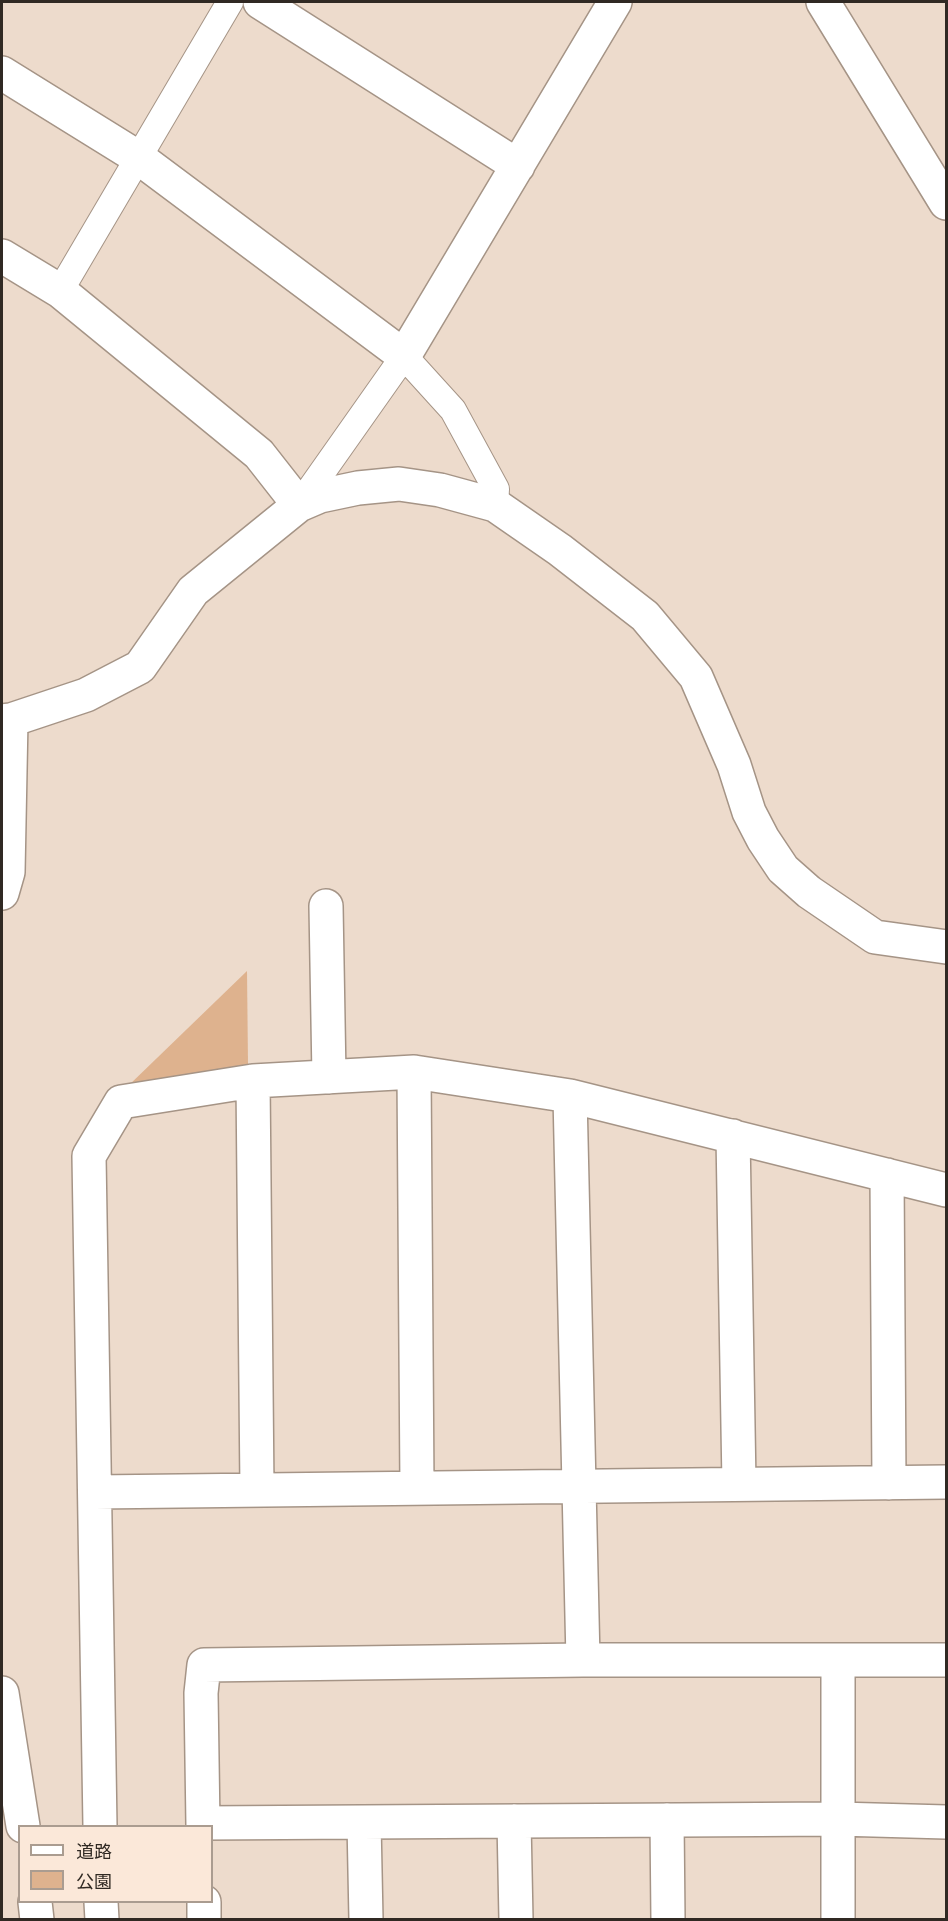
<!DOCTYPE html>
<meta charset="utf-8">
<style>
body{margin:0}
#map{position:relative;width:948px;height:1921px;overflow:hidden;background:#eddbcc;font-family:"PT Sans","Noto Sans JP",sans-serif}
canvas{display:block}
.frame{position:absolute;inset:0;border:3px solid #302923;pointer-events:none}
.legend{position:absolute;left:18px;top:1825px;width:195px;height:78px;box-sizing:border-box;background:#fbe8d9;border:2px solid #aa9c90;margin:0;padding:8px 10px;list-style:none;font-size:18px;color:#302923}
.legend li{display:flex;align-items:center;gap:12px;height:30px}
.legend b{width:30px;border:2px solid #aa9c90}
</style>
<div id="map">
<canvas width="948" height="1921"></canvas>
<div class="frame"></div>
<ul class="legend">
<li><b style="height:8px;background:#fff"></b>道路</li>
<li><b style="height:16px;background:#deb28e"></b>公園</li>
</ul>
</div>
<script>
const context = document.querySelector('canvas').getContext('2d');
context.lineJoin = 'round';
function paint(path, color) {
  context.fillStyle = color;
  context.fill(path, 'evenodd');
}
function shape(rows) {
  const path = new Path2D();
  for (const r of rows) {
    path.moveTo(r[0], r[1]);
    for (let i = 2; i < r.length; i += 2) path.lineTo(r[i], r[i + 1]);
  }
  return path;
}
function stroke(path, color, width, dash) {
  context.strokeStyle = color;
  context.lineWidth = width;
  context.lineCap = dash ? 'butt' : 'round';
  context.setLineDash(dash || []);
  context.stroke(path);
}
paint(shape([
 [247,971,248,1064,127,1087]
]), '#deb28e');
const pedestrian = shape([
 [60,291,230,2],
 [299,505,404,356,453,410,496,489,495,505]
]);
const minor = shape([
 [260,2,518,166],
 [823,2,946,203],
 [2,73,139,158,404,356,615,2],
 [2,256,60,291,259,454,299,505],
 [2,721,11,720,86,695,140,667,193,591,299,505,320,496,358,488,399,484,440,490,495,505,560,550,645,616,696,677,734,765,749,812,763,839,783,869,809,892,875,937,946,947],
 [2,893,8,872,11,720],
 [326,906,329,1077],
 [414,1072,417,1488],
 [253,1081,257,1490],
 [733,1136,739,1484],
 [887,1175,889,1483],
 [95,1492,946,1482],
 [583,1660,570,1096,946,1190],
 [838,1662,838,1920],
 [2,1693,23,1826],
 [667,1820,668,1920],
 [514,1821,516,1920],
 [364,1822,366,1920],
 [203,1823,838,1819,946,1822],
 [100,1826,89,1156,121,1102,253,1081,414,1072,570,1096],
 [203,1826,201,1693,204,1665,583,1660,946,1660],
 [35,1902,37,1920],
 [101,1902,102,1920],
 [204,1902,204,1920]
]);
stroke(pedestrian, '#a59486', 28);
stroke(minor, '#a59486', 36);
stroke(pedestrian, '#fff', 26);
stroke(minor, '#fff', 33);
</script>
